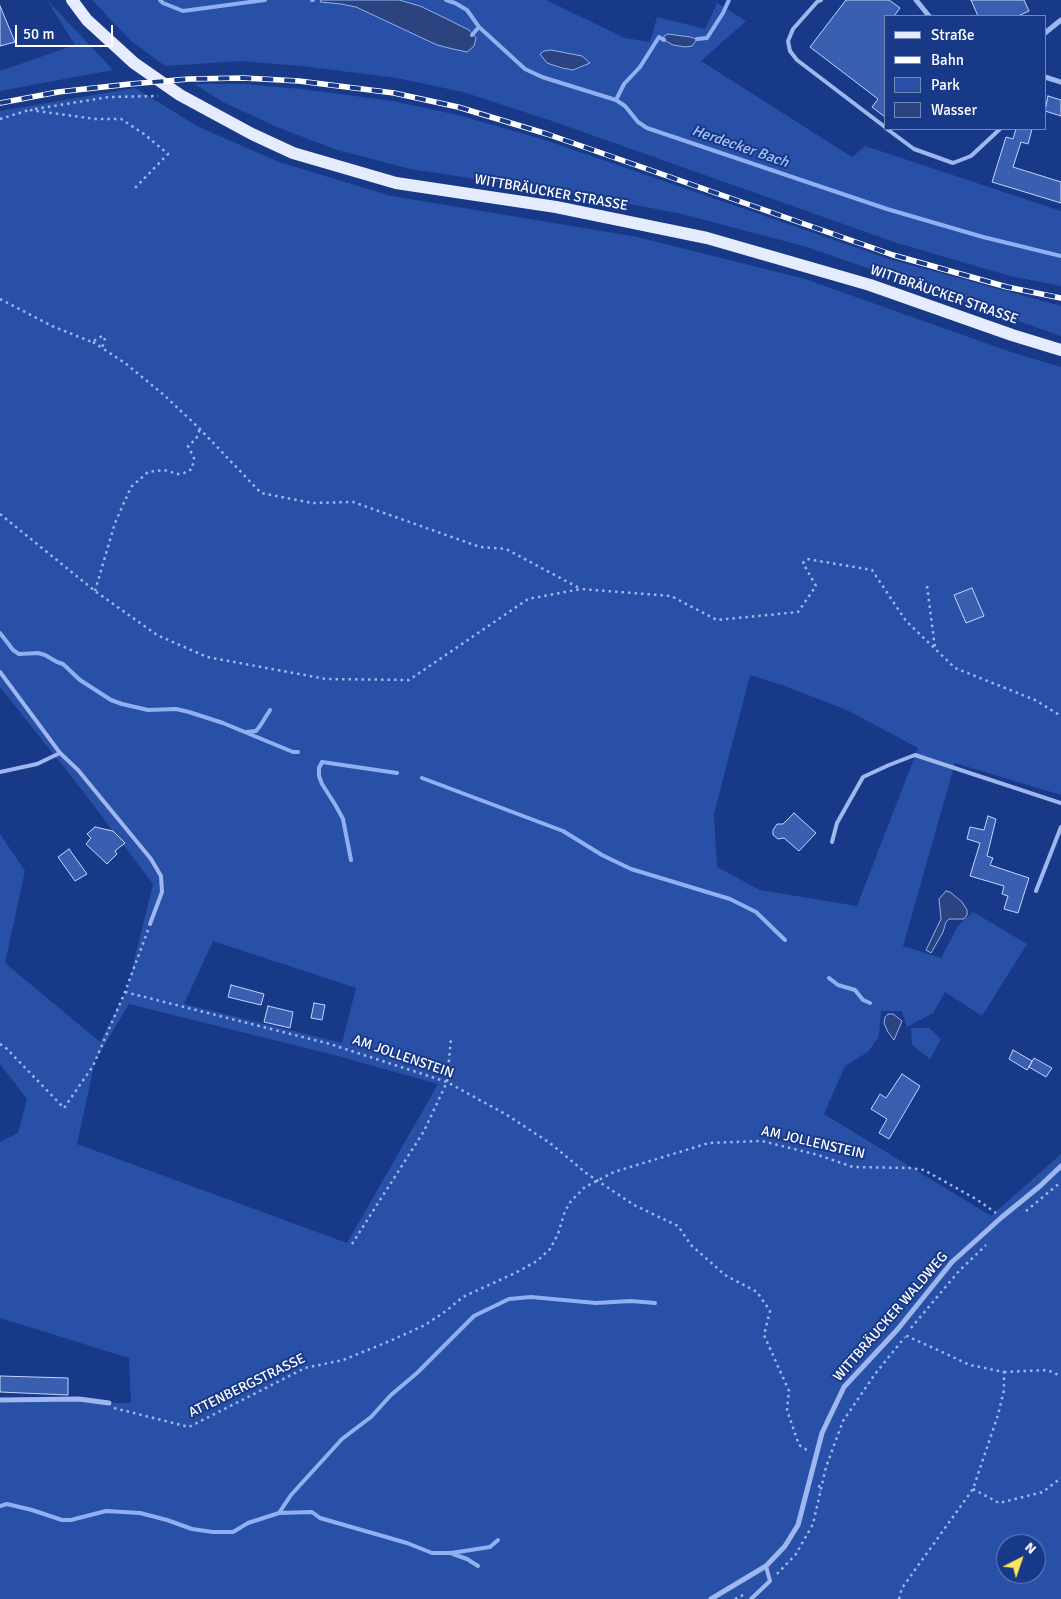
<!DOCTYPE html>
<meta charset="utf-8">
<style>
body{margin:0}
#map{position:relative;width:1061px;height:1599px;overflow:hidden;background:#173988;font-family:Signika,sans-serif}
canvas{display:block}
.legend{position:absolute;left:884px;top:15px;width:162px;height:115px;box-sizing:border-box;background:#173988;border:1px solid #7488b8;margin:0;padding:6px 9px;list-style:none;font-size:15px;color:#fff}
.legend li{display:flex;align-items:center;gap:10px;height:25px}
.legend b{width:25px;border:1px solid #7488b8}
.north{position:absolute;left:996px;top:1534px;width:50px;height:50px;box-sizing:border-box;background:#173988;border:1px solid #7488b8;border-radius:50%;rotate:41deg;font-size:14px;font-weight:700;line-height:20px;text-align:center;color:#fff}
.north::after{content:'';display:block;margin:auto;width:18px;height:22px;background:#ffe75b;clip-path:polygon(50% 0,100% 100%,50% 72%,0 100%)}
.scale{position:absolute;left:15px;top:25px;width:98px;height:22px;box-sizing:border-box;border:2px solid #fff;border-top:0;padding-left:6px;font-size:15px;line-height:18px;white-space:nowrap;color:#fff;-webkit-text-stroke:4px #173988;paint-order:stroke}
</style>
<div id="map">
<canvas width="1061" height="1599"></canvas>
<ul class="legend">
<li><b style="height:6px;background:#e5ecff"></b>Straße</li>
<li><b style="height:6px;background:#fff"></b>Bahn</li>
<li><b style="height:14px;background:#2950a7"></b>Park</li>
<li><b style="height:14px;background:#2b447f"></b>Wasser</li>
</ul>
<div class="north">N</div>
<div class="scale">50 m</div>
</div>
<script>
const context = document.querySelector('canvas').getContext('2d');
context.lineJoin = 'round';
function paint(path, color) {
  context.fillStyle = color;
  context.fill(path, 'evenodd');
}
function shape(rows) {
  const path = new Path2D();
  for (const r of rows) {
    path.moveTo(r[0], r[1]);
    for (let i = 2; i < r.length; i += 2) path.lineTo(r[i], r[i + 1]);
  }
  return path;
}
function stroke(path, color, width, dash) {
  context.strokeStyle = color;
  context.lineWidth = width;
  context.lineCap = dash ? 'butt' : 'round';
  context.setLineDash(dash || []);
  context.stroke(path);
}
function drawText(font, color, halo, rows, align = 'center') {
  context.font = font + ' Signika,sans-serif';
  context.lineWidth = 4;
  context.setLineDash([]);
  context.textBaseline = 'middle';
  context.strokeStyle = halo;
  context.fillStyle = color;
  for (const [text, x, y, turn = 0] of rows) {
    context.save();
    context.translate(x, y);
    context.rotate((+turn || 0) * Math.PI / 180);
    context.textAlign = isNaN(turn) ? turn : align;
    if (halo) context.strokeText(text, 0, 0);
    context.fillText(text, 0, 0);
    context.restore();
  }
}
paint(shape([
 [47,0,113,70,0,91,0,71,75,45],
 [92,0,546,0,625,38,650,42,657,17,705,29,717,3,746,21,701,61,852,157,865,146,1061,211,1061,286,1010,276,897,243,552,121,463,92,397,78,301,66,242,61,165,66,130,40],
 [194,84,245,84,301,89,393,101,458,115,545,140,892,260,1061,306,1061,336,807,247,678,213,563,192,410,169,334,149,277,127,225,103],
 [135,88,199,127,279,162,391,196,637,237,805,279,1008,351,1061,367,1061,795,955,763,903,946,941,958,958,926,973,912,1027,944,982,1016,945,992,933,1013,907,1027,902,1011,881,1011,879,1036,868,1052,845,1066,824,1114,991,1216,1061,1154,1061,1599,0,1599,0,1400,79,1399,109,1403,131,1403,129,1358,0,1318,0,1142,18,1133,27,1099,0,1064,0,834,25,871,5,963,100,1042,127,990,153,884,82,790,0,687,0,111],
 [750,675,782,685,847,710,918,748,857,906,760,890,717,867,714,814],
 [213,941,356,988,342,1043,184,1004],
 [129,1004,338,1056,438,1084,347,1243,77,1144,95,1061],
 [1006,1544,1036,1544,1036,1574,1006,1574],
 [911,1028,929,1028,941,1039,930,1059,912,1045]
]), '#2950a7');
const water = shape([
 [321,0,399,0,420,6,445,18,469,30,476,38,474,46,467,52,453,49,437,45,356,7,341,4,320,2,321,0],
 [668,34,690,37,697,39,692,46,685,47,673,45,664,40,664,36,668,34],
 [551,50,582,56,590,63,573,70,562,68,547,63,540,54,544,51,551,50],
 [946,891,950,892,962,902,967,910,967,915,964,919,949,919,946,922,943,932,931,953,926,950,941,919,939,899,946,891],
 [888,1014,893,1014,902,1021,894,1040,888,1032,884,1023,885,1017,888,1014]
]);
paint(water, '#2b447f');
stroke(water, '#91b0f1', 1);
stroke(shape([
 [160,0,163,3,183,11,265,0],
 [312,0,313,0],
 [446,0,455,3,467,10,479,27,525,69,542,77,616,100,625,106,638,122,647,128,887,209,983,237,1061,256],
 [472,35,479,27],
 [697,39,707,38,723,13,729,0],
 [616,100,624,84,640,67,659,37,664,40],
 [0,633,13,650,19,654,38,653,45,655,57,662,63,664,80,680,111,700,122,704,148,710,176,709,189,712,223,723,293,752,298,752],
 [246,732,256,731,260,726,270,710],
 [422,778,563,831,602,855,631,869,730,899,756,912,785,940],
 [351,860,343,819,336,806,322,784,319,776,319,768,322,762,397,773],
 [829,978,838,985,855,990,863,1000,870,1003],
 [0,1506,7,1504,32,1510,62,1520,71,1520,106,1511,140,1513,167,1520,192,1529,213,1532,233,1532,248,1523,279,1513,312,1512,320,1518,407,1543,432,1553,451,1553,490,1547,498,1540],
 [279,1513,291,1495,342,1439,371,1417,391,1395,417,1373,474,1316,509,1299,531,1297,596,1303,631,1301,655,1303],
 [453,1554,467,1559,478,1566]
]), '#91b0f1', 4);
const building = shape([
 [846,0,889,0,900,8,894,16,885,16,885,117,872,107,878,99,810,47,846,0],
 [971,0,1024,0,1029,11,1018,16,978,16,971,0],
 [0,6,15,42,0,46,0,6],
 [1048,96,1061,100,1061,116,1045,111,1048,96],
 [1016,129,1032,129,1028,144,1021,142,1013,167,1061,182,1061,203,992,182,1006,137,1013,139,1016,129],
 [972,588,984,616,966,623,954,595,972,588],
 [794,813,816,833,799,851,784,838,778,839,773,835,773,830,777,824,783,824,794,813],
 [988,816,996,819,987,856,993,858,990,865,1029,878,1018,913,1004,909,1008,896,1002,894,1004,886,970,876,980,843,967,839,970,827,984,830,988,816],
 [95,827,113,831,125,843,115,851,117,854,107,864,86,844,91,838,87,834,95,827],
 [69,849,87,874,75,881,58,857,69,849],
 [231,985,264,994,261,1005,228,997,231,985],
 [314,1003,325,1005,322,1020,311,1018,314,1003],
 [268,1006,293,1012,290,1028,264,1022,268,1006],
 [1013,1050,1032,1061,1029,1067,1034,1058,1052,1068,1046,1077,1029,1067,1027,1070,1009,1059,1013,1050],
 [902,1074,920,1086,889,1139,879,1133,887,1119,871,1109,880,1094,886,1098,902,1074],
 [0,1376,68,1378,68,1395,0,1392,0,1376]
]);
paint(building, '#3b5fb0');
stroke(building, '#c4d5fa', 1);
stroke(shape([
 [35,109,109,97,158,96],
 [30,110,95,119,121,119,144,134,168,154,133,190],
 [0,119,29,110],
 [0,299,52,326,92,342,102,336,105,338,102,348,125,363,164,395,200,429,261,493,312,503,353,502,480,547,506,549,579,588],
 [93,342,102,348],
 [0,514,95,591,157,635,207,657,326,679,409,680,528,599,581,589,671,596,717,620,798,612,816,586,803,563,807,559,872,570,906,621,955,668,1035,700,1061,716],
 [927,586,935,648],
 [95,591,115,523,131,487,148,472,164,470,178,474,184,473,192,469,194,458,188,446,196,439,200,429],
 [125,992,330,1044,447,1082,507,1115,550,1143,586,1173,634,1205,678,1226,691,1245,725,1275,757,1292,770,1311,764,1335,789,1391,787,1410,799,1445,810,1452],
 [0,1044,5,1047,64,1108,93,1066,125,992,148,930],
 [1026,1211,1061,1182],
 [352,1244,424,1131,447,1082,451,1038],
 [911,1328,959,1271,986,1245],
 [1004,1372,1047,1370,1061,1376],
 [114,1408,189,1427,305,1368,343,1360,390,1341,425,1325,446,1311,463,1297,517,1272,537,1261,550,1249,558,1234,565,1211,571,1201,585,1187,614,1172,709,1143,762,1141,818,1155,853,1167,910,1168,924,1170,976,1199,996,1213],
 [819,1485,820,1492],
 [973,1489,999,1503,1043,1492,1061,1478],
 [777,1574,796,1554,813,1524,826,1467,843,1421,875,1374,905,1337],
 [735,1599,745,1594],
 [899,1599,902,1588,973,1489,998,1415,1004,1390,1004,1372,970,1365,905,1335]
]), '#9eb7ee', 2.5, [2.5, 4]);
stroke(shape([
 [821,0,817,2,793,29,788,41,790,51,797,60,885,127],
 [887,129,914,149,953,163,971,156,1000,129],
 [0,672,60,753,78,770,151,859,161,876,162,892,150,924],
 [0,772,37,764,60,753],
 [832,842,837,823,863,777,889,765,915,755,1061,803],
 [1036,891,1061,827],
 [751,1599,770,1581,766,1566]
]), '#9eb7ee', 4);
stroke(shape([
 [916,0,929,16],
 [1045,33,1061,20],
 [1045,77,1061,82],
 [0,1400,79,1399,109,1403],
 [711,1599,766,1566,785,1546,798,1525,822,1433,844,1387,897,1330,952,1262,1002,1217,1040,1186,1061,1166]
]), '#9eb7ee', 5);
stroke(shape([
 [72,0,87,20,134,63,180,95,252,134,293,153,396,183,556,207,707,238,870,285,1012,335,1061,350]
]), '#e5ecff', 12);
const rail = shape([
 [0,103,58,92,130,84,189,79,243,78,299,81,394,93,458,107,547,134,893,255,1007,287,1061,298]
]);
stroke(rail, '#fff', 5.5);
stroke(rail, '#173988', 4, [11]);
drawText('14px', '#fff', '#173988', [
 ["WITTBRÄUCKER STRASSE",551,193,10],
 ["WITTBRÄUCKER STRASSE",944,295,19],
 ["AM JOLLENSTEIN",403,1057,19],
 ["AM JOLLENSTEIN",813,1143,13],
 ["WITTBRÄUCKER WALDWEG",891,1317,-49],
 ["ATTENBERGSTRASSE",247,1386,-26]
]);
drawText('italic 15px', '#aac2f5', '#173988', [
 ["Herdecker Bach",740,147,19]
]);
</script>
